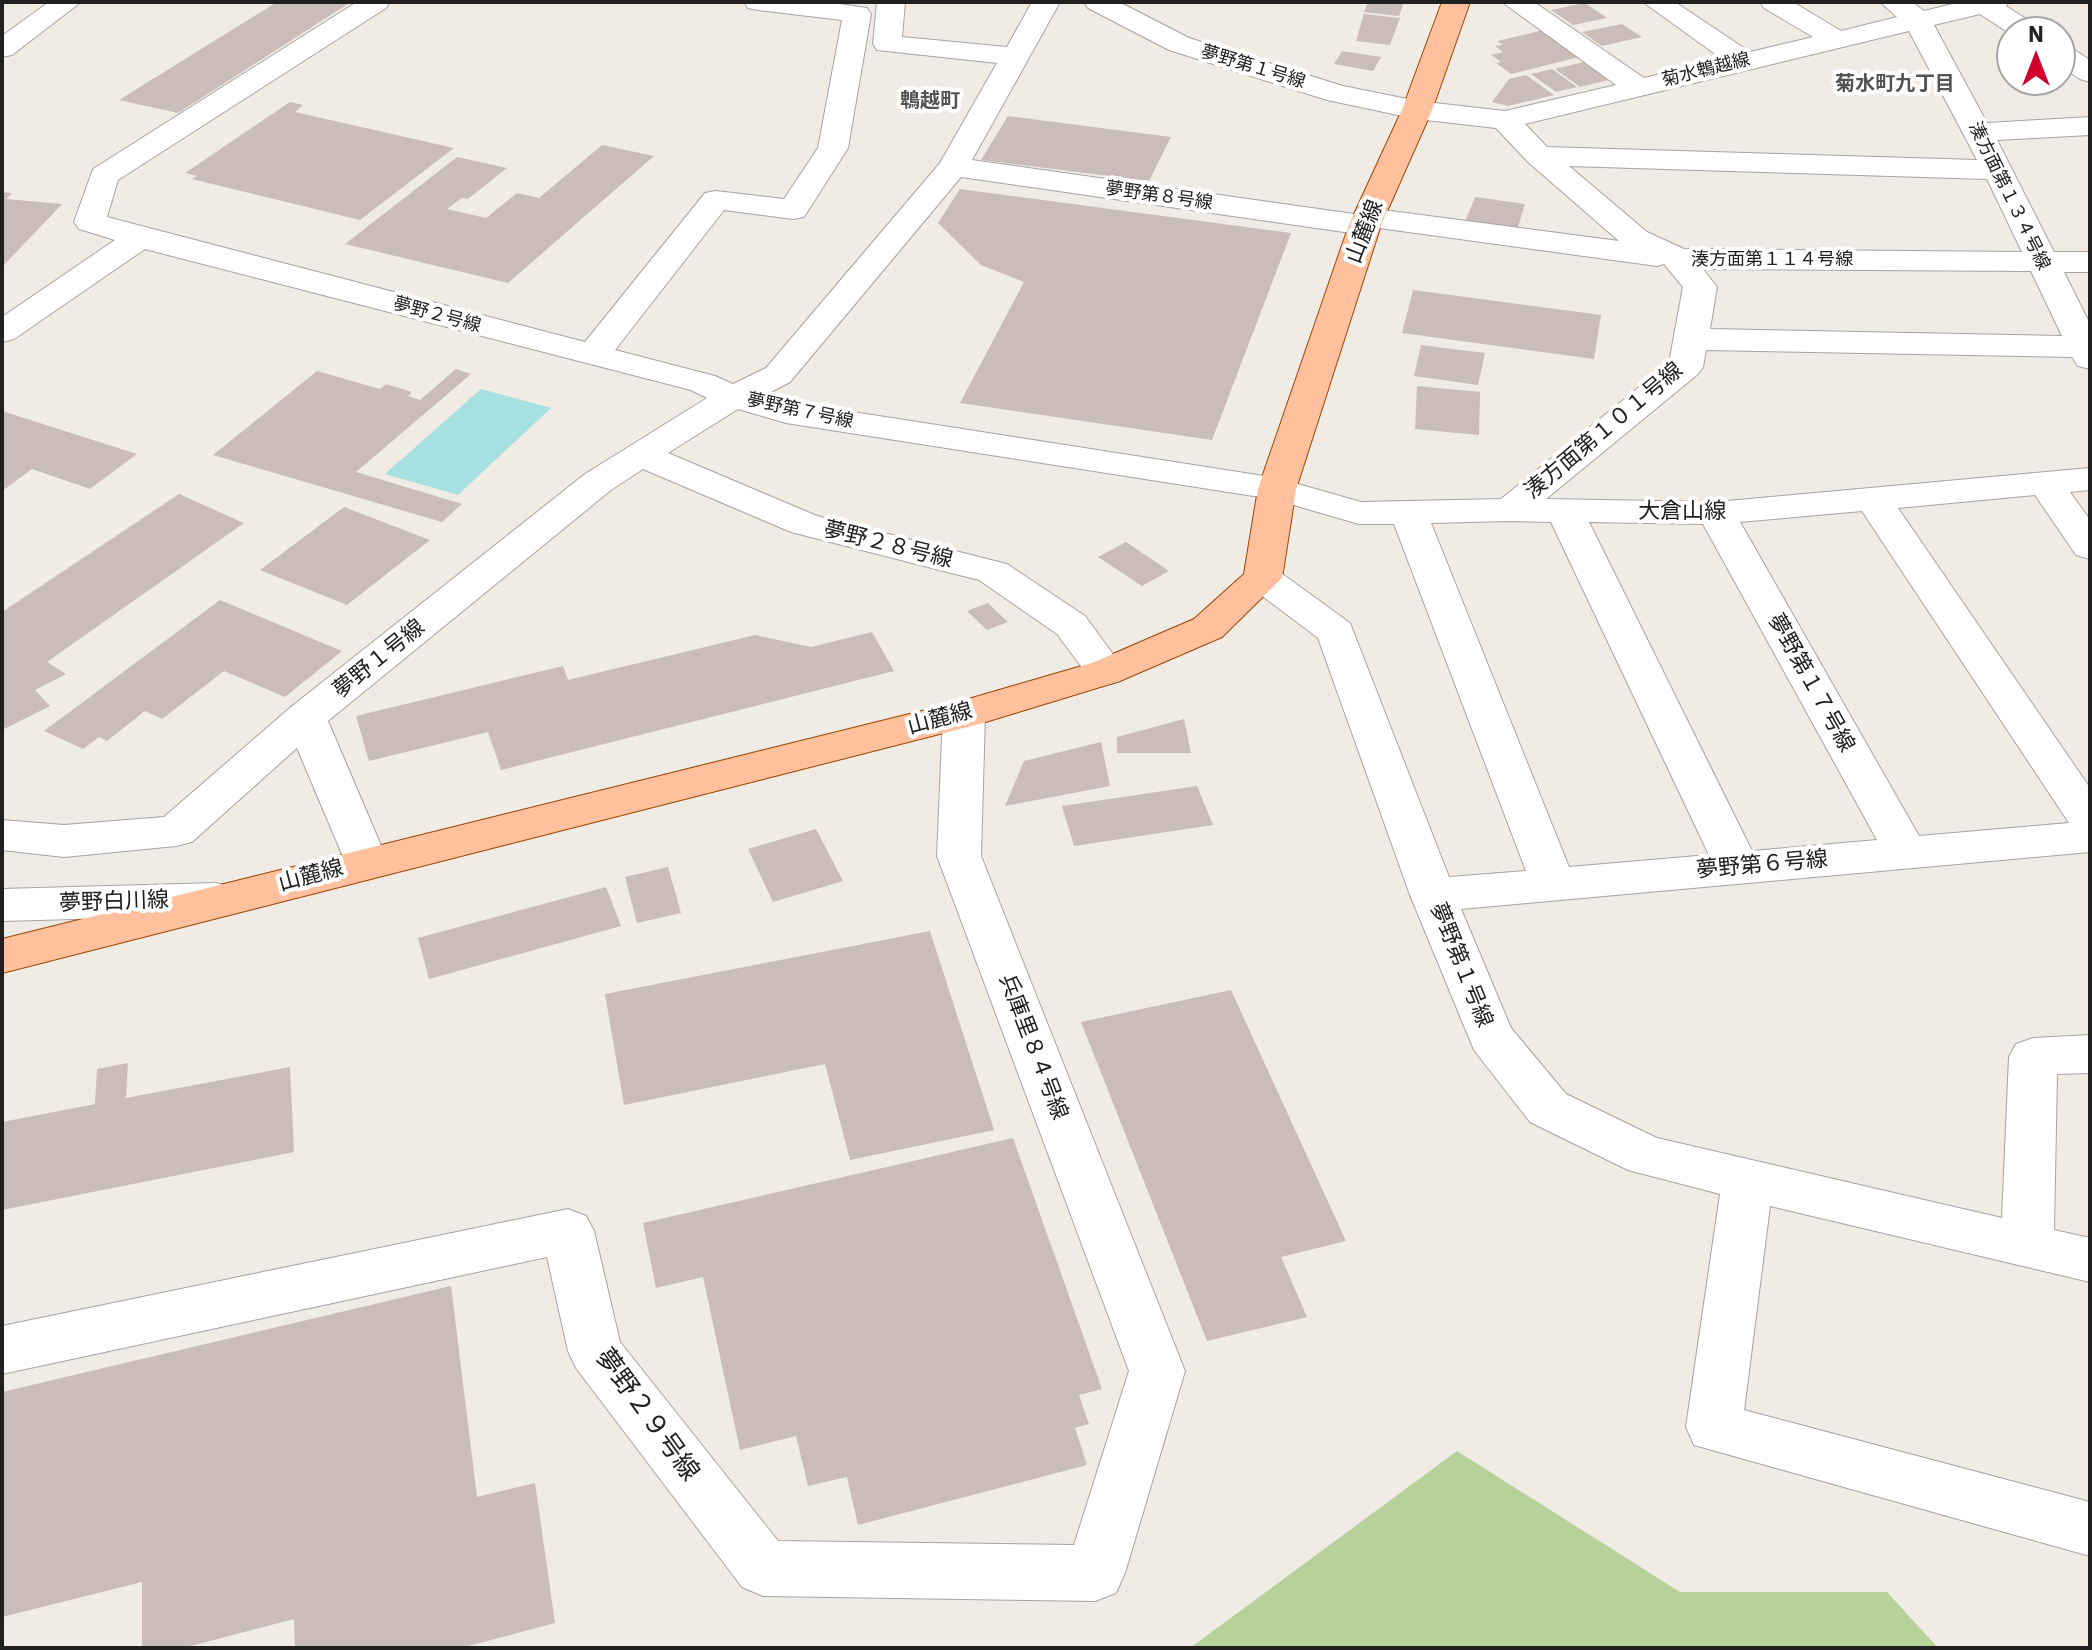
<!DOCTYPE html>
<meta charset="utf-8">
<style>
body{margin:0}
#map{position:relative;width:2092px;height:1650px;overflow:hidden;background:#f1ebe6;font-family:"IBM Plex Sans",sans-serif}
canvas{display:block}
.frame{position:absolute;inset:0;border:4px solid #202020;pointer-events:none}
.north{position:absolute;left:1996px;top:16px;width:80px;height:80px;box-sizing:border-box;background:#fff;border:2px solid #a6a6a6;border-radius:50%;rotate:0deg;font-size:22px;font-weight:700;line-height:32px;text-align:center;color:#202020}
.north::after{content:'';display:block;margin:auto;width:28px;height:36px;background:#d0002e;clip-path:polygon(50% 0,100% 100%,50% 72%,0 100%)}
</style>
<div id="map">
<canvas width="2092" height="1650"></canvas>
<div class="frame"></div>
<div class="north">N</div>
</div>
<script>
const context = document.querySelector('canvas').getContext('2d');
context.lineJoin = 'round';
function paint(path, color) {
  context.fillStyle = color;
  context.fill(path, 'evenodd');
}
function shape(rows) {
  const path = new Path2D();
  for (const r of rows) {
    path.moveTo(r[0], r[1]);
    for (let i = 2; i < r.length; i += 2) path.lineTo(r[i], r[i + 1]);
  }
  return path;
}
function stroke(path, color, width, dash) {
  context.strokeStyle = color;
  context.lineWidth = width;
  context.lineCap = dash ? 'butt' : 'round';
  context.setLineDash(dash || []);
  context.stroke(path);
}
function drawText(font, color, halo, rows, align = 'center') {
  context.font = font + ' "IBM Plex Sans","Noto Sans JP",sans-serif';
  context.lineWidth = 8;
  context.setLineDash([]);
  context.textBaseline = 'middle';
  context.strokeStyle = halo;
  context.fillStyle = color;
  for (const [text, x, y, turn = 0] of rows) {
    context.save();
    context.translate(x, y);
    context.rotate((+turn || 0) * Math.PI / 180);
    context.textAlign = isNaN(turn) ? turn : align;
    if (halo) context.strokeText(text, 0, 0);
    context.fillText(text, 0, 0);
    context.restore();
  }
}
paint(shape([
 [1457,1451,1680,1592,1887,1592,1938,1648,1190,1648]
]), '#b6d29a');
paint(shape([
 [481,389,551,408,458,495,385,474]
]), '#a6e0e0');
paint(shape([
 [277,2,351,2,178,113,119,100],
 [1368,2,1404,2,1399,16,1364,12],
 [1585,3,1607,18,1573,25,1551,10],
 [1364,14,1400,18,1390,45,1356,41],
 [1622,24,1642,37,1602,46,1582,32],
 [1544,30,1583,56,1511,74,1496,63,1501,62,1491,55,1503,52,1495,46,1503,45,1497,41],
 [1342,51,1381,57,1373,71,1334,64],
 [1596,59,1621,77,1580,87,1555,69],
 [1552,69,1577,87,1556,92,1531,74],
 [1526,75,1554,95,1508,106,1492,102,1509,79],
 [290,102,303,105,295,112,454,148,360,220,192,179,197,176,185,173],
 [1008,116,1171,137,1149,181,981,160],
 [602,145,654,156,508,283,345,244,457,157,507,168,468,199,462,198,447,209,486,218,517,193,539,198],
 [960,189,1291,233,1212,440,960,403,1024,282,981,265,938,223],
 [2,192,12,193,6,199,62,204,2,267],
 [1475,197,1525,204,1517,230,1465,222],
 [1413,290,1601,315,1594,359,1402,333],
 [1421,345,1485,353,1478,385,1414,376],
 [456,369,471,374,356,472,462,504,442,522,213,455,317,371,380,389,386,384,412,392,408,396,420,400],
 [1417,386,1480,392,1479,435,1415,429],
 [2,411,137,454,90,489,32,469,2,491],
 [179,494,244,523,47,662,66,674,35,690,50,706,2,730,2,612],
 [344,507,430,540,347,605,260,570],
 [1126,542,1169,571,1142,586,1098,557],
 [220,600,342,651,285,697,224,671,162,719,145,711,107,741,99,737,83,749,44,731],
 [988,603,1008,622,987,630,967,611],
 [872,632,894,671,501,770,488,732,369,761,356,716,563,666,568,680,755,635,811,647],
 [1184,719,1191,753,1117,753,1117,737],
 [1101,742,1110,786,1005,806,1024,761],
 [1197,786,1213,825,1074,846,1062,806],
 [816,829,843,881,773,902,748,849],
 [668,867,681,913,637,923,625,877],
 [606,887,621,926,429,979,418,938],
 [930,931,994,1130,850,1160,825,1064,624,1105,605,994],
 [1231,990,1346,1241,1281,1257,1307,1317,1207,1341,1081,1022],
 [128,1063,126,1098,290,1067,294,1152,2,1210,2,1122,95,1104,97,1069],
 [1013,1138,1102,1389,1079,1395,1089,1424,1075,1428,1087,1465,858,1525,847,1477,808,1486,796,1436,740,1450,703,1277,656,1288,643,1223],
 [451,1286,477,1497,535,1483,555,1623,461,1648,295,1648,294,1619,183,1648,142,1648,142,1582,2,1617,2,1392]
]), '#c9bcb9');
const minor = shape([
 [49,2,81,2,12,55,2,57,2,36,49,2],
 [357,2,390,2,386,8,118,180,107,217,585,342,705,193,716,191,784,199,818,148,842,20,758,10,748,8,744,2,826,2,867,8,871,14,848,148,804,217,793,219,724,210,615,350,715,376,733,384,766,368,940,163,997,63,877,50,873,44,877,2,905,2,902,37,1007,47,1032,2,1060,2,972,160,1354,214,1368,208,1619,241,1528,162,1496,128,1417,119,1327,100,1169,50,1088,8,1084,2,1119,2,1189,38,1343,86,1417,101,1505,111,1616,85,1502,2,1534,2,1644,78,1722,59,1643,2,1675,2,1750,52,1813,37,1764,8,1760,2,1793,2,1841,31,1897,17,1880,2,1912,2,1924,11,1961,2,2009,2,2006,6,2037,26,2041,32,2012,32,2012,35,1980,14,1934,25,1987,123,2090,117,2090,135,1997,140,2054,252,2090,252,2090,272,2064,272,2090,324,2090,369,2078,366,2072,357,1706,350,1703,367,1698,374,1546,499,1716,502,2090,468,2090,490,2070,492,2090,520,2090,559,2076,555,2035,495,1898,508,2090,788,2090,852,1461,909,1511,1028,1566,1094,1657,1138,2002,1218,2009,1057,2016,1044,2033,1038,2090,1035,2090,1073,2057,1074,2054,1230,2090,1238,2090,1282,1770,1206,1744,1410,2090,1502,2090,1556,1694,1445,1686,1427,1720,1194,1628,1170,1530,1122,1474,1050,1410,895,1318,638,1249,586,1244,578,1249,570,1263,566,1277,570,1350,623,1449,877,1526,871,1394,524,1359,524,1273,499,786,423,738,409,668,453,817,516,1007,564,1085,616,1126,672,1120,681,1106,685,1092,681,1057,634,979,580,791,532,643,469,611,490,328,721,388,862,382,873,366,878,350,873,297,748,192,842,176,846,64,857,2,850,2,820,64,825,164,817,291,707,585,474,707,398,691,390,145,249,14,339,2,342,2,317,115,240,79,229,74,222,93,169,357,2],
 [1909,31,1977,160,1547,147,1525,124,1909,31],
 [1569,166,1987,179,2022,252,1684,249,1647,232,1569,166],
 [961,177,1365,235,1379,228,1657,266,1664,264,1683,287,1669,363,1501,499,1361,502,1277,478,789,402,765,395,790,382,961,177],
 [1703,269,2031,271,2062,336,1710,329,1717,287,1703,269],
 [1862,511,2069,823,1919,836,1740,522,1862,511],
 [1510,521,1551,522,1709,855,1569,867,1431,523,1510,521],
 [1589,522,1703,524,1877,840,1752,851,1589,522],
 [2060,45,2070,47,2090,60,2090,82,2080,79,2060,66,2060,45],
 [964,700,979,704,985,714,981,856,1185,1371,1125,1573,1116,1593,1095,1601,763,1596,742,1587,576,1368,568,1351,547,1257,2,1374,2,1326,568,1209,586,1216,594,1231,620,1342,778,1541,1074,1545,1129,1371,937,856,943,714,949,704,964,700],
 [216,883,232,887,239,899,232,911,216,915,2,921,2,889,216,883]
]);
const major = shape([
 [1442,2,1470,2,1432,110,1381,225,1296,489,1282,578,1222,637,1120,681,979,724,2,973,2,939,958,702,1092,663,1194,619,1244,574,1258,489,1349,225,1402,110,1442,2]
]);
stroke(minor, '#a4a4a4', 2);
stroke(major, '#9c4600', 2);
paint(minor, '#fff');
paint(major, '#ffc09d');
drawText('18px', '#202020', '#fff', [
 ["夢野第１号線",1253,67,17],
 ["菊水鵯越線",1706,70,-14],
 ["夢野第８号線",1159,196,8],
 ["湊方面第１３４号線",2009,196,64],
 ["湊方面第１１４号線",1772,260],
 ["夢野２号線",437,315,15],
 ["夢野第７号線",800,411,12]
]);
drawText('bold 20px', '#535353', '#fff', [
 ["菊水町九丁目",1895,84],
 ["鵯越町",930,101]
]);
drawText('22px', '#202020', '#fff', [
 ["山麓線",1365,232,-69],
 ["湊方面第１０１号線",1604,431,-40],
 ["大倉山線",1682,512],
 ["夢野２８号線",888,545,14],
 ["夢野１号線",379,659,-39],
 ["夢野第１７号線",1811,683,61],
 ["山麓線",940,719,-15],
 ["夢野第６号線",1762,865,-5],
 ["山麓線",311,876,-15],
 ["夢野白川線",114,902,-2],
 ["夢野第１号線",1461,965,68],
 ["兵庫里８４号線",1033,1047,69]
]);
drawText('26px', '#202020', '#fff', [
 ["夢野２９号線",647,1415,54]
]);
</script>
